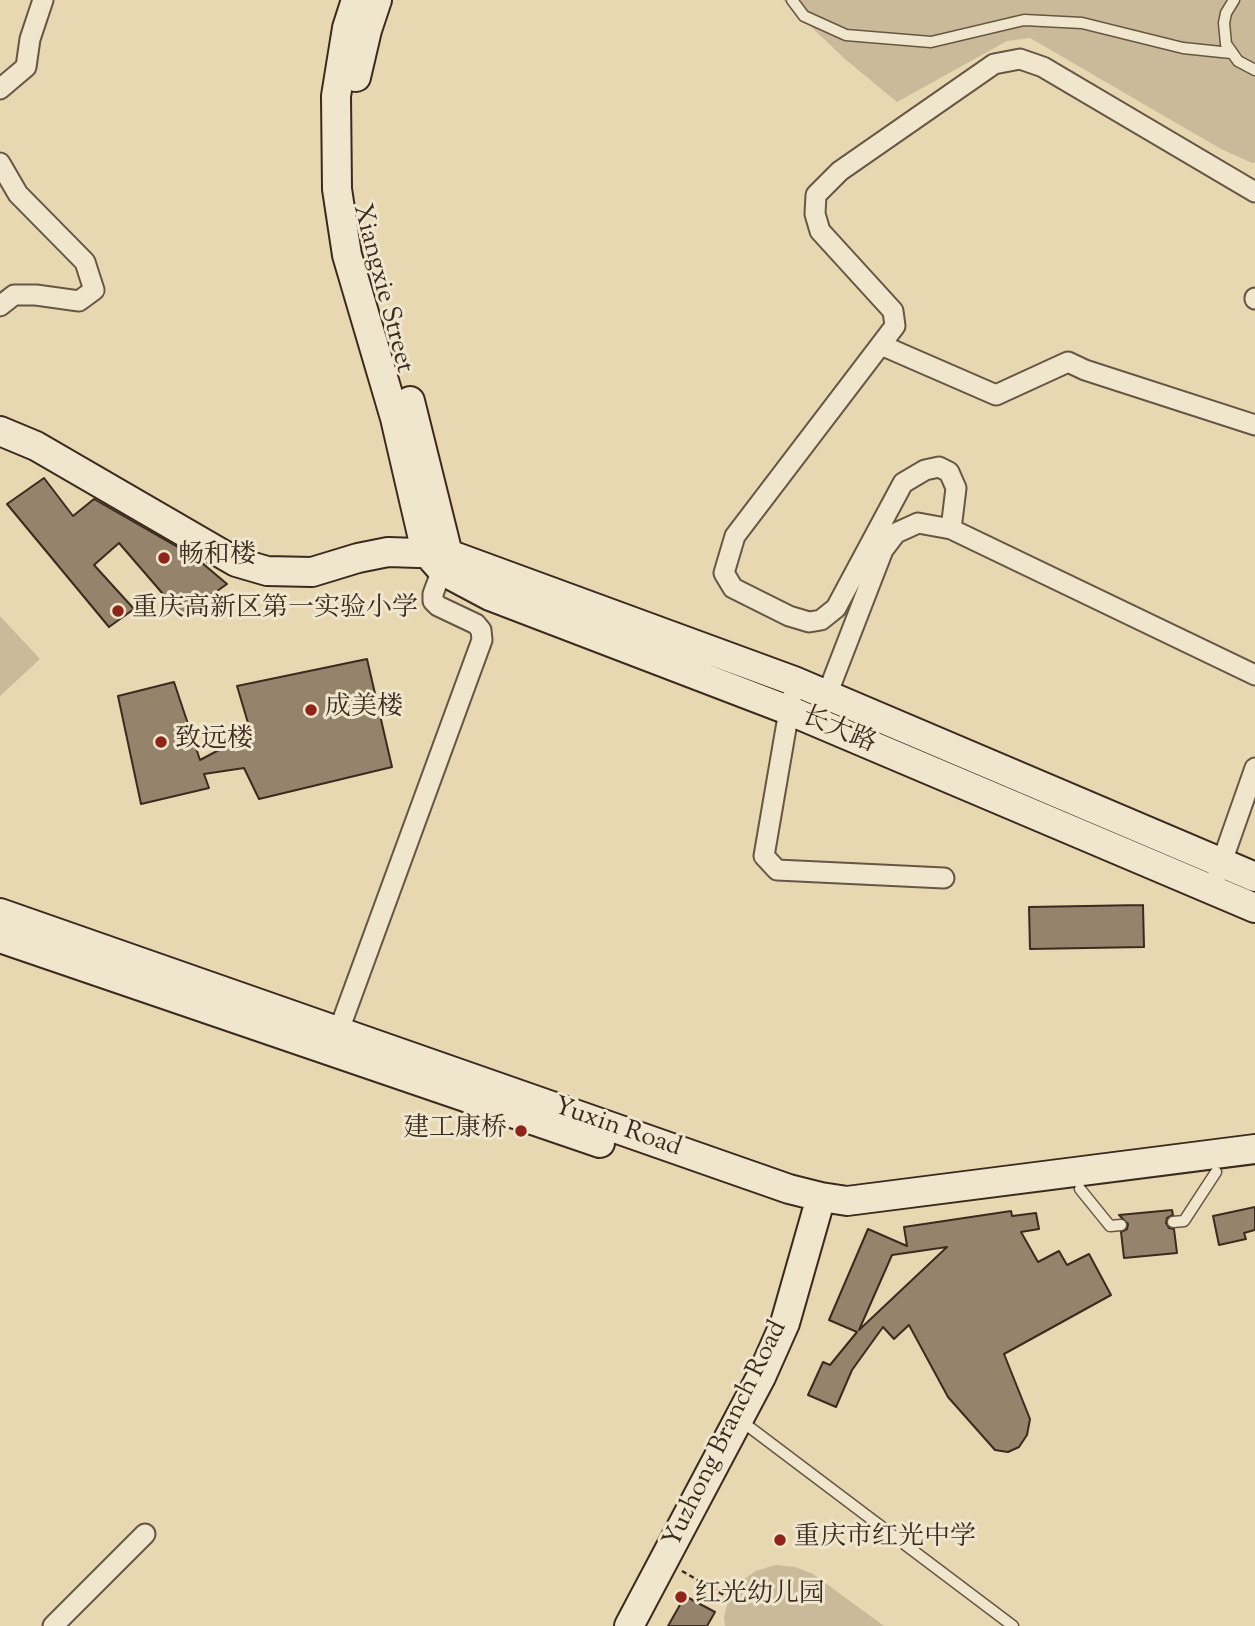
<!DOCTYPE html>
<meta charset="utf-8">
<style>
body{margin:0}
canvas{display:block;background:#e7d8b2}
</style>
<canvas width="1255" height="1626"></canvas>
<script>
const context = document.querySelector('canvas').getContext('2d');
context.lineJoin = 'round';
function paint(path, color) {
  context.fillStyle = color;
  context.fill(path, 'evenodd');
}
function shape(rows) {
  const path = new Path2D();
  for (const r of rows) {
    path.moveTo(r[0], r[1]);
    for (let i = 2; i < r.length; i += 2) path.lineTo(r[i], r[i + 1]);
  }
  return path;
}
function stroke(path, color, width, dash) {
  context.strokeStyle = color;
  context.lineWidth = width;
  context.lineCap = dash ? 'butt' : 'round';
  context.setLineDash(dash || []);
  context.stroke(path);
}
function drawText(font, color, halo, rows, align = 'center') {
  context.font = font + ' "Sorts Mill Goudy","Noto Serif SC",serif';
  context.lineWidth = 6;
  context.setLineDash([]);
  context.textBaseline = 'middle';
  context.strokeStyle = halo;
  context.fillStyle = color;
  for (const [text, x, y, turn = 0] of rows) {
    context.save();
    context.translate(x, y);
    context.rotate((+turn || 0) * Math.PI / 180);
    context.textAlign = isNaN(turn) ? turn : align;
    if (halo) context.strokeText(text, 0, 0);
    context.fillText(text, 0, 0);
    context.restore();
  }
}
paint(shape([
 [783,0,1255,0,1255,162,1252,163,1221,149,1030,38,1007,41,897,102,845,59],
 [0,616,40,659,0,696],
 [775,1565,795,1567,813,1574,884,1626,725,1626,724,1617,729,1598,740,1582,756,1571]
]), '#caba99');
const building = shape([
 [44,478,73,516,94,499,195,557,227,584,182,616,119,543,94,565,134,609,109,627,7,504,44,478],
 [367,659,392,767,259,799,244,768,204,774,209,788,141,804,118,696,174,682,200,760,251,733,237,686,367,659],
 [1143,905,1144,947,1030,949,1029,907,1143,905],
 [1255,1207,1255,1230,1244,1233,1246,1239,1219,1245,1213,1216,1255,1207],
 [1172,1210,1173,1215,1167,1218,1166,1223,1169,1228,1174,1229,1177,1253,1124,1258,1121,1232,1127,1229,1128,1224,1119,1215,1172,1210],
 [1011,1211,1012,1216,1036,1213,1039,1229,1021,1232,1038,1262,1059,1251,1067,1265,1089,1254,1111,1295,1004,1354,1030,1419,1027,1435,1019,1447,1008,1452,995,1450,948,1397,909,1325,894,1339,883,1327,852,1370,836,1407,808,1395,823,1362,830,1365,857,1332,829,1320,868,1229,907,1246,904,1227,1011,1211],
 [947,1247,859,1330,892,1255,947,1247],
 [685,1596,715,1612,707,1626,668,1626,685,1596]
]);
paint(building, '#95846b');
stroke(building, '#3c2a1f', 2);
const lane = shape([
 [792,0,804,16,846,35,931,42,1024,20,1082,23,1183,48,1231,53],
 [1234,0,1226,13,1224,23,1226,44,1238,61,1255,70],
 [1080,1189,1110,1226,1121,1225],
 [1173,1222,1184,1221,1216,1172],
 [740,1420,1013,1626]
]);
const street = shape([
 [0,89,26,67,30,39,43,0],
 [0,163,18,194,85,262,94,290,79,301,36,295,14,295,0,306],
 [1255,298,1255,299],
 [881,345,996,395,1068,362,1085,370,1255,425],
 [951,529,956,488,949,472,939,467,925,470,903,483,836,608,821,620,809,622,789,616,733,588,724,573,735,536,895,326,893,311,820,231,815,214,816,195,840,171,994,64,1020,59,1043,67,1255,192],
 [791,699,764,856,777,870,944,878],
 [823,705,883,550,896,533,918,523,951,529,1255,675],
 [1218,873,1255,768],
 [339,1030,482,640,481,630,476,624,438,606,433,601,433,594,446,559],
 [53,1626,145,1534]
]);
const secondary = shape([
 [356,0,347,28,336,96,337,189,347,255,395,418,426,552,443,571,490,596,788,710,1255,908],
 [356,77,367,30,377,0],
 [410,401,448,554],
 [0,431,36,446,236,562,267,571,312,572,358,558,388,552,448,554,794,681,1255,877],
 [0,913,789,1189,821,1197,847,1201,1255,1149],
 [0,938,600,1143],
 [629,1626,761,1377,785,1323,821,1197]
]);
stroke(lane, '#675644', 13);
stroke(street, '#675644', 23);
stroke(secondary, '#3c2a1f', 32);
stroke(shape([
 [682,1571,729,1598]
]), '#3c2a1f', 2.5, [5, 3.5]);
stroke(lane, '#efe6cd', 10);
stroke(street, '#efe6cd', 19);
stroke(secondary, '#efe6cd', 28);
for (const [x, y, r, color] of [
 [164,558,7,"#8f2418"],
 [118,611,7,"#8f2418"],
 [311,710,7,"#8f2418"],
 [161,742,7,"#8f2418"],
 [521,1131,7,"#8f2418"],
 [780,1540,7,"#8f2418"],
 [681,1597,7,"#8f2418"]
]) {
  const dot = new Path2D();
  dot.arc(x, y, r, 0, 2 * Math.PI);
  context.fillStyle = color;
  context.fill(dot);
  stroke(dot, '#efe6cd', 2.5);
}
drawText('26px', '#3c2a1f', '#efe6cd', [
 ["Xiangxie Street",381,289,75],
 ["长大路",838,732,23],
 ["Yuxin Road",617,1129,19],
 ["Yuzhong Branch Road",727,1435,-64]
]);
drawText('26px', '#3c2a1f', '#efe6cd', [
 ["畅和楼",178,558],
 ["重庆高新区第一实验小学",132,611],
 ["成美楼",325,710],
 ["致远楼",175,742],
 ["建工康桥",507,1131,"right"],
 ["重庆市红光中学",794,1540],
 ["红光幼儿园",695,1597]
], 'left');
</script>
